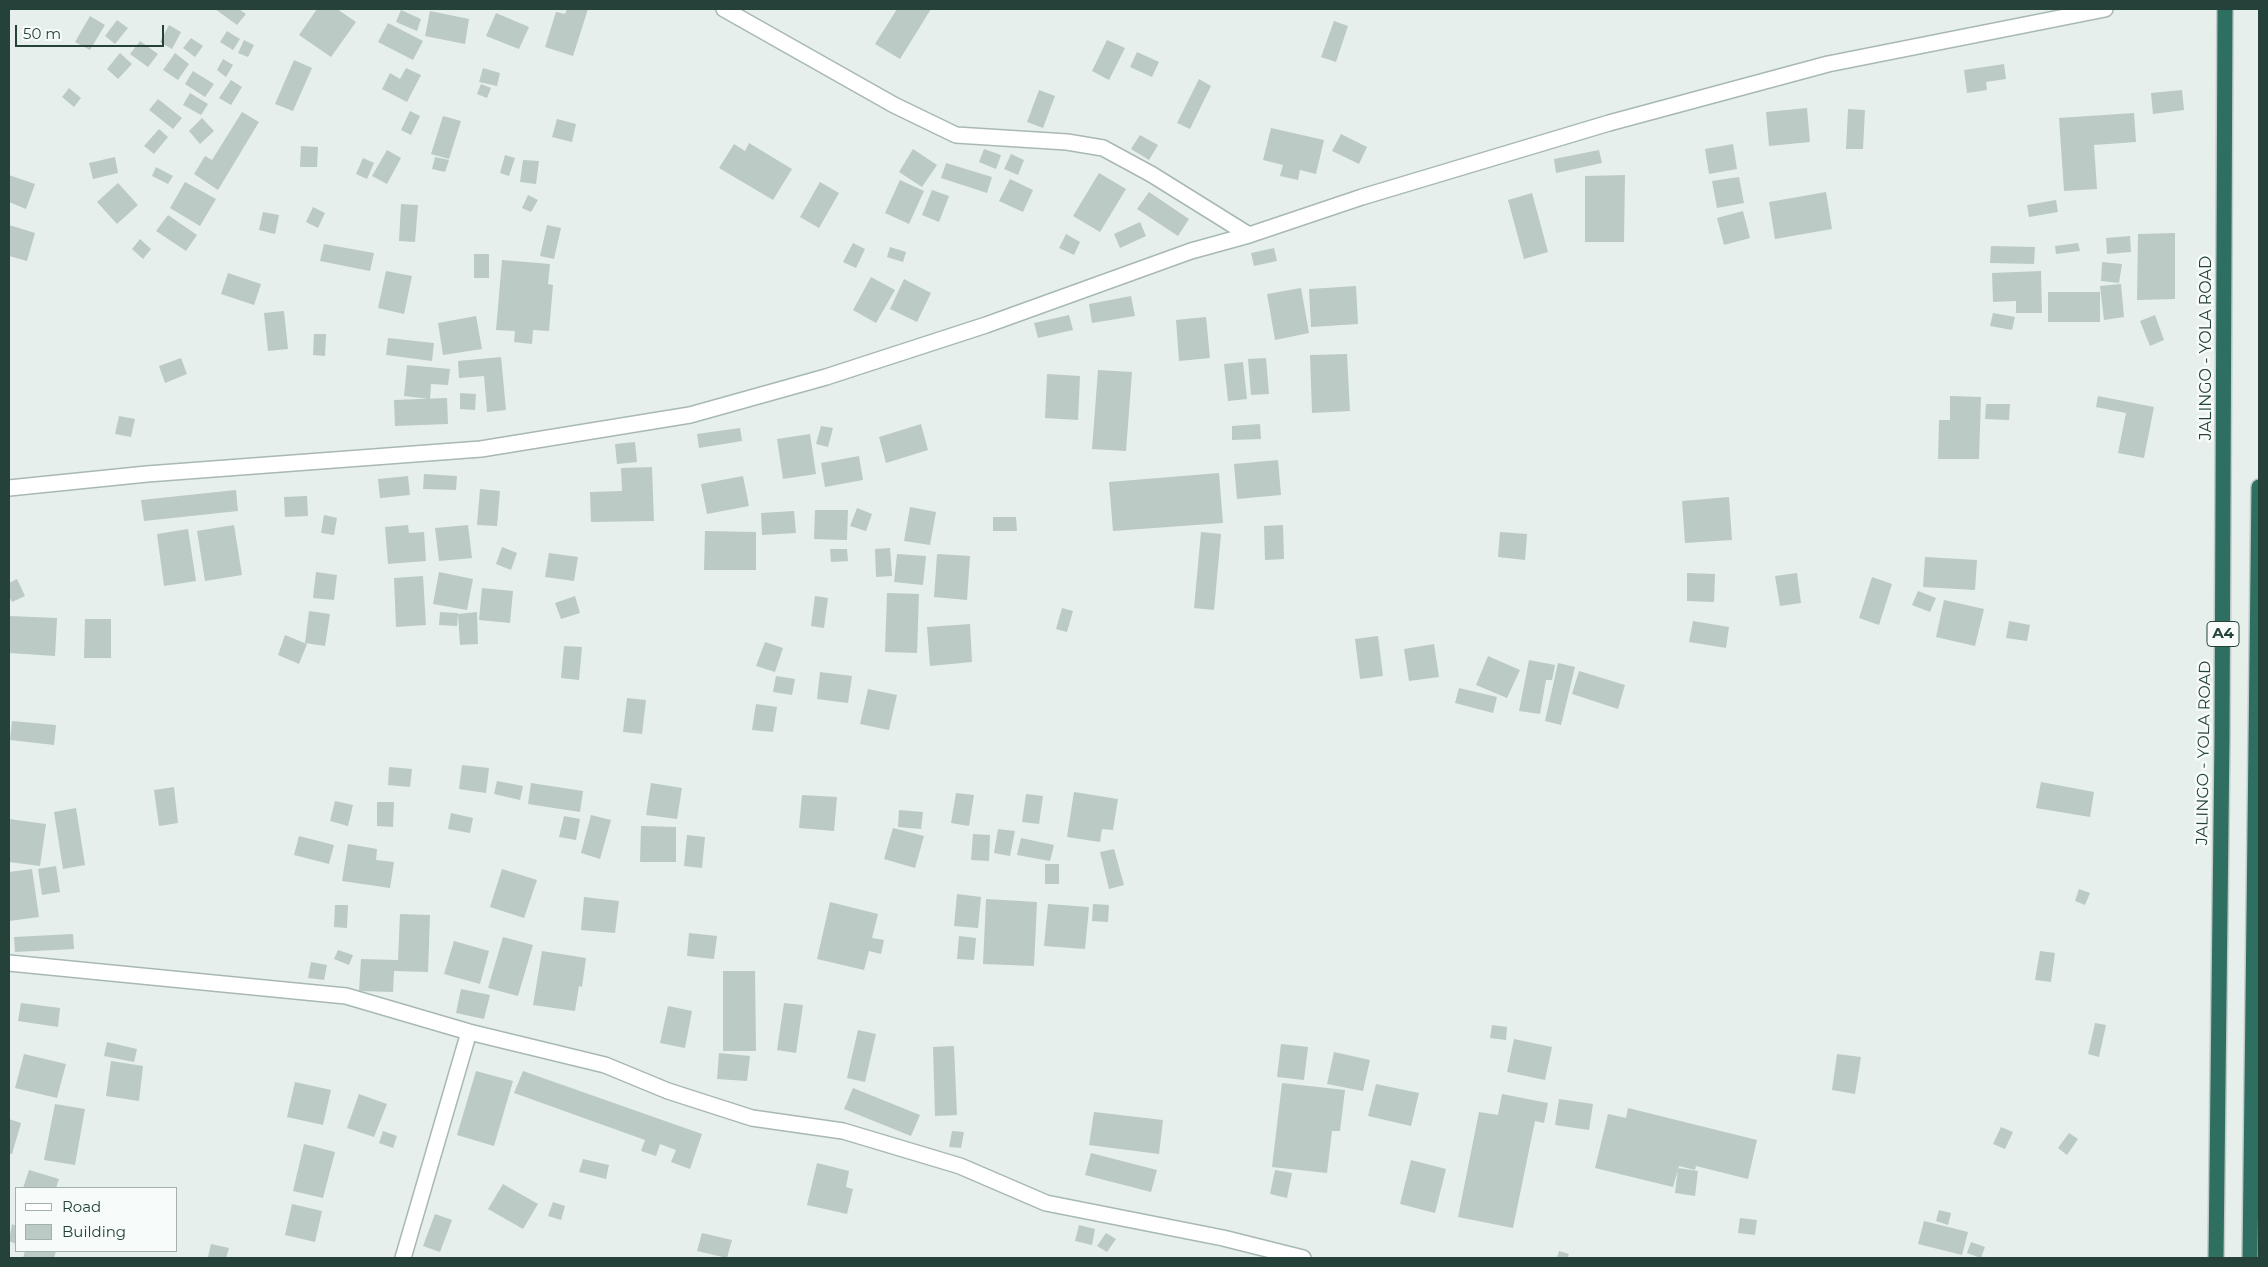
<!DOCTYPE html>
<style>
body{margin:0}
#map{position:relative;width:2268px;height:1267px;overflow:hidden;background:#e6efeb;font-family:Montserrat,sans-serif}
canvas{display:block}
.frame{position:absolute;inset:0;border:10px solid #24423a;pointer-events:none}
.legend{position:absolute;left:15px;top:1187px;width:162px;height:65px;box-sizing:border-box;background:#f7fbf9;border:1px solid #a3b1ad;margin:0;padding:6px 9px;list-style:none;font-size:15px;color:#24423a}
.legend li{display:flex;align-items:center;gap:10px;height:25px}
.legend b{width:25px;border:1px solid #a3b1ad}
.scale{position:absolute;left:15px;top:25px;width:149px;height:22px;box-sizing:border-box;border:2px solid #24423a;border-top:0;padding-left:6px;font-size:15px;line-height:18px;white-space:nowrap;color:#24423a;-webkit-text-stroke:4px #f7fbf9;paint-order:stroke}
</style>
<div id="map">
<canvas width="2268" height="1267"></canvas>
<div class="frame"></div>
<ul class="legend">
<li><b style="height:6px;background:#fff"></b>Road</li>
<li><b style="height:14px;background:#bbcac4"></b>Building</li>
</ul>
<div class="scale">50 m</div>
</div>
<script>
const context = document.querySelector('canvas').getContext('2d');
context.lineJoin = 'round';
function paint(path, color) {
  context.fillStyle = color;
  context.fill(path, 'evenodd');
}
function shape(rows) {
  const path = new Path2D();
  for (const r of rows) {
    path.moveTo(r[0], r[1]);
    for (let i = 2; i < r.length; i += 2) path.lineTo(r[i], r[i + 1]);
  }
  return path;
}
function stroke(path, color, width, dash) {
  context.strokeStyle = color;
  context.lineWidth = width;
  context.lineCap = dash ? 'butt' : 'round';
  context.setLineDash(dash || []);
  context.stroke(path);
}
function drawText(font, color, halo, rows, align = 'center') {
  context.font = font + ' Montserrat,sans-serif';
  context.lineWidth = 5;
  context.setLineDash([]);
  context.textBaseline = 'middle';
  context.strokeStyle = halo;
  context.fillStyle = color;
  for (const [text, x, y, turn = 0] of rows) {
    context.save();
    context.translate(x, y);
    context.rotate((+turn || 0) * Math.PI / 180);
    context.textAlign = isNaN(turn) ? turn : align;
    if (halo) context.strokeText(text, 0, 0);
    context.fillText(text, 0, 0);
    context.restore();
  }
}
paint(shape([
 [215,9,239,9,246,14,237,25],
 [317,9,337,9,356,22,331,57,299,35],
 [567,9,588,9,573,56,545,47,556,12,565,14],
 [897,9,931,9,900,59,875,44],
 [401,10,421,19,417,31,396,22],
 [430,11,469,19,465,44,425,36],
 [496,13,529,27,519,49,486,36],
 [90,16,105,25,90,50,75,42],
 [117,20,128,28,115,44,105,36],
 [1334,21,1348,26,1336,62,1321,57],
 [388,23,423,41,413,60,378,42],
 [169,25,181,32,172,49,160,42],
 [227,31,240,39,233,50,220,42],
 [191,38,203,46,195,57,183,48],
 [244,40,254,45,248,57,238,53],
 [1107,40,1125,48,1109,80,1092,71],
 [140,41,158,54,148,67,130,54],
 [1137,52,1159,62,1152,77,1130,67],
 [120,53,132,64,118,79,107,69],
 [175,53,189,64,178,80,163,70],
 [223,59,233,65,226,77,217,70],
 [294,60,312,68,293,111,275,104],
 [2004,64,2006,79,1986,82,1987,90,1967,93,1964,70],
 [406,68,421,75,407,102,382,89,390,73,400,79],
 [483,68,500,73,497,86,479,82],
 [193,71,214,84,205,97,185,84],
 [1199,79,1211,86,1190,129,1177,123],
 [231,80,242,87,231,105,219,98],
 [481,84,491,88,487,98,477,94],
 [69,88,81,98,74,107,62,97],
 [1039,90,1055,96,1043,128,1027,122],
 [2182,90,2184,110,2153,114,2151,93],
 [190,93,208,104,201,115,183,105],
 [158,99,182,118,173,129,149,110],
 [1807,108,1810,142,1769,146,1766,112],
 [1848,109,1865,110,1863,149,1846,149],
 [410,111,420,116,411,135,401,130],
 [242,112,259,122,218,190,194,174,205,156,212,160],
 [2134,113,2136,142,2094,145,2097,189,2064,191,2059,118],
 [443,116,461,121,449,159,431,154],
 [202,118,214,131,200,144,189,131],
 [557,119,576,124,572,142,552,137],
 [1271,128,1324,140,1316,174,1300,170,1298,180,1280,176,1283,165,1263,160],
 [159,129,168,137,154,154,144,146],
 [1341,134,1367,147,1359,164,1332,151],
 [1140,135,1158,145,1149,160,1131,149],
 [749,143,792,169,773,200,719,168,734,144,745,151],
 [1733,144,1737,169,1709,174,1705,149],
 [301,146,318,147,317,167,300,167],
 [913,149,937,165,922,187,899,172],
 [984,149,1001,155,996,169,979,162],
 [387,150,401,158,387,184,372,176],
 [1599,150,1602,163,1556,173,1554,159],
 [1011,154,1024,160,1018,175,1004,169],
 [505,155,515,158,509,176,500,173],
 [115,157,118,173,93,179,89,163],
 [435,157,449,160,445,172,432,169],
 [363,158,374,163,367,179,356,174],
 [523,160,539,161,536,184,520,182],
 [946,163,992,177,987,193,941,178],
 [156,167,173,176,168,184,152,176],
 [1099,173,1126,189,1100,232,1073,216],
 [9,175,35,184,26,209,9,202],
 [1625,175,1624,242,1585,242,1585,176],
 [1739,177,1744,203,1717,208,1712,181],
 [1010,179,1033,190,1023,212,999,201],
 [900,180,924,191,909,224,885,213],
 [185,182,216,199,200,226,170,208],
 [820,182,839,193,819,228,800,217],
 [118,183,138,205,117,224,97,202],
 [932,190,949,196,939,222,922,215],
 [1149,192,1189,219,1178,236,1137,209],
 [1826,192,1832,229,1775,239,1769,202],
 [1532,193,1548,252,1524,259,1508,200],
 [528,195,538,200,531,212,522,208],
 [2056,200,2058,212,2029,217,2027,205],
 [401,204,418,205,415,242,399,241],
 [313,207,325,213,318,228,306,222],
 [1743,211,1750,238,1724,245,1717,218],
 [263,212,279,215,275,234,259,230],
 [168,215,197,235,186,251,156,231],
 [1140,222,1146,236,1120,248,1114,234],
 [9,225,35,233,27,261,9,256],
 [547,225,561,228,554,259,540,256],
 [2175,233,2175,299,2137,300,2138,234],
 [1066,234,1080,242,1074,255,1059,248],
 [2130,236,2131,252,2107,254,2106,238],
 [140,239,151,249,143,259,132,249],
 [853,243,865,249,856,268,843,262],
 [2078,243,2080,251,2056,254,2055,246],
 [324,244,374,253,370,271,320,261],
 [1991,246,2035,247,2034,264,1990,263],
 [890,247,906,252,903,262,887,257],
 [1274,248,1277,261,1254,266,1251,253],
 [474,254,489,254,489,278,474,278],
 [502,260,550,264,548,284,553,285,549,331,533,330,532,344,514,342,515,331,496,330],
 [2102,262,2122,264,2119,283,2101,281],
 [386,271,412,276,404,314,378,308],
 [2041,271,2042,313,2016,313,2016,301,1993,302,1992,273],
 [228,273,261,284,254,305,221,294],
 [871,277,895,290,876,323,853,310],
 [904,279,931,293,917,322,890,309],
 [2121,284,2124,317,2104,320,2100,286],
 [1356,286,1358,324,1311,327,1309,289],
 [1301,288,1309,333,1275,340,1267,294],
 [2048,292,2100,292,2100,322,2048,322],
 [1131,296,1135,316,1092,323,1089,304],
 [284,311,288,349,268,351,264,313],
 [1993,313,2015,317,2012,330,1990,326],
 [1069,315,1073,330,1038,338,1034,323],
 [2155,315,2164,340,2150,346,2140,321],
 [476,316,482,349,443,355,438,323],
 [1206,317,1210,358,1179,361,1176,320],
 [314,334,326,334,325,356,313,355],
 [388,338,434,343,432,361,386,355],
 [1347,354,1350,411,1312,413,1310,355],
 [501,357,506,410,487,412,484,376,459,378,458,361],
 [181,358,187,374,165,383,159,366],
 [1266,358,1269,394,1251,395,1248,359],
 [1243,362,1247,399,1228,401,1224,364],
 [407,365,450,369,448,385,431,384,430,399,404,396],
 [1098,370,1132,372,1126,451,1092,449],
 [1047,374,1080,376,1078,420,1045,418],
 [460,393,476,394,475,410,460,409],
 [1950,396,1981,397,1979,459,1938,459,1939,420,1950,420],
 [2098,396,2154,407,2144,458,2118,453,2126,413,2096,407],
 [447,398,448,424,395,426,394,400],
 [1986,404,2010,404,2009,420,1985,419],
 [119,416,135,419,131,437,115,434],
 [921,424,928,450,886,463,879,437],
 [1260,424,1261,439,1232,440,1232,426],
 [821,426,833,428,828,447,816,444],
 [740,428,742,441,699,448,697,434],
 [810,434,816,474,783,479,777,439],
 [635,442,637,462,617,464,615,444],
 [859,456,863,480,825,487,821,463],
 [1278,460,1281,495,1237,499,1234,464],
 [652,467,654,521,591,522,590,492,622,491,621,468],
 [1219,473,1223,523,1113,531,1109,482],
 [424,474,457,476,456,490,423,489],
 [408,476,410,495,380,498,378,479],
 [743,476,749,506,707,514,701,484],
 [480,489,500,491,497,526,477,525],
 [236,490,238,511,144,521,141,500],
 [307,496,308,516,285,517,284,497],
 [1729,497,1732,540,1685,543,1682,501],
 [910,507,936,512,930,545,904,541],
 [857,508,872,514,866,531,850,526],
 [815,510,848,510,847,540,814,539],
 [794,511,796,533,762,535,761,513],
 [324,515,337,518,334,535,321,533],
 [993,517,1016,517,1017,531,993,531],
 [234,525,242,575,205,581,197,531],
 [408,525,409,533,424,532,426,561,388,564,385,527],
 [468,525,472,558,439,561,435,528],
 [1283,525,1284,559,1265,560,1264,526],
 [188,529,196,581,164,586,157,534],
 [705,531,756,532,756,570,704,570],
 [1201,532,1221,534,1214,610,1194,608],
 [1500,532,1527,534,1525,560,1498,557],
 [502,547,517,553,511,570,496,564],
 [890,548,892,576,876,577,875,549],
 [830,549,847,549,848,561,831,562],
 [549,553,578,557,574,581,545,577],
 [897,554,926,556,923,585,894,582],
 [937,554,970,556,967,600,934,597],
 [1925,557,1977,560,1975,590,1923,587],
 [316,572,337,575,334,600,313,598],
 [439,572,473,579,467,610,433,604],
 [1687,573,1715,574,1714,602,1687,601],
 [1797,573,1801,603,1780,606,1775,576],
 [423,576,426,625,396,627,394,578],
 [1872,577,1892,584,1879,625,1859,618],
 [17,579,25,596,12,602,9,596,9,583],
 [482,588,513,591,510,623,479,620],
 [1918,591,1936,598,1930,612,1912,605],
 [887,593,919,594,917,653,885,652],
 [575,596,580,613,561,619,555,603],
 [815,596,828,598,824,628,811,626],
 [1944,600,1984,609,1975,646,1936,637],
 [1062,608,1073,611,1067,632,1056,629],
 [309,611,330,614,325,646,305,643],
 [440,612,458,613,457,626,439,625],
 [477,612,478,644,460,645,458,614],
 [9,616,57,618,55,656,9,653],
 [85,619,111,619,111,658,84,658],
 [1693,621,1729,627,1726,648,1689,642],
 [2009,621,2030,625,2027,641,2006,638],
 [970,624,972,662,930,666,927,627],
 [285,635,307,644,299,664,278,655],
 [1378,636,1383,676,1360,679,1355,639],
 [765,642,783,648,775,672,756,666],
 [1434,644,1439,677,1409,681,1404,649],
 [564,646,582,647,579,680,561,678],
 [1488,656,1520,670,1507,698,1476,685],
 [1529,660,1555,665,1552,680,1546,680,1540,714,1519,711],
 [1558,663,1575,667,1561,725,1545,721],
 [1579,671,1625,685,1618,709,1572,694],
 [820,672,852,676,848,703,817,699],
 [776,676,795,679,792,695,773,692],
 [1459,688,1497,697,1493,713,1455,703],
 [868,689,897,695,889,730,860,724],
 [627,698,646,700,642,734,623,732],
 [756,704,777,707,773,732,752,730],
 [12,721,56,725,54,745,10,740],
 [462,765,489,768,486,793,459,789],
 [389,767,412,769,410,787,388,785],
 [497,781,523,786,520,800,494,794],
 [2041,782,2094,792,2090,817,2036,808],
 [531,783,583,791,580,812,528,804],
 [651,783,682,788,677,819,646,815],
 [174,787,178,823,159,826,154,790],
 [1074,792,1118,799,1113,830,1102,829,1100,842,1067,837],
 [956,793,974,795,969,826,951,823],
 [1026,794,1043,796,1039,824,1022,822],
 [802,795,837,797,834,831,799,828],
 [335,801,353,805,348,826,330,821],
 [377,802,394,802,393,827,377,826],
 [76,808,85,865,63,869,54,812],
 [899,810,923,812,921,829,898,827],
 [451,813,473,818,470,833,448,829],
 [591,815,611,820,600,859,581,853],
 [564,816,580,819,576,840,559,837],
 [9,819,46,824,40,866,9,862],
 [641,826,676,827,676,862,640,862],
 [893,828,924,836,915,868,884,859],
 [998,829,1015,831,1010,856,994,853],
 [973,834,990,835,989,861,971,860],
 [687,835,705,837,702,868,684,866],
 [299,836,334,845,329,864,294,855],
 [1021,838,1054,845,1050,861,1017,855],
 [348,844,377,849,376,860,394,862,390,888,342,881],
 [1114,849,1124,885,1109,889,1100,852],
 [1045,864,1059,864,1059,884,1045,884],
 [56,866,60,892,42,895,38,869],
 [32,869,39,917,9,921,9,872],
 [502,869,537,880,524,918,490,907],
 [2079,889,2090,893,2085,905,2075,901],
 [957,894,981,897,978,928,954,926],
 [584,897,619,901,615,933,581,930],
 [986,899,1037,902,1034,966,983,964],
 [830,902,878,914,872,938,884,940,881,954,869,951,864,970,817,959],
 [1048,904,1089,907,1085,949,1044,946],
 [1093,904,1109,905,1108,922,1092,921],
 [335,905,348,905,347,928,334,927],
 [400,914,430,915,428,972,394,971,393,992,359,991,361,959,398,960],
 [689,933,717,936,714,959,687,956],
 [73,934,74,949,15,952,14,937],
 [959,936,976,938,974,960,957,959],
 [503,937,533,945,518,996,488,988],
 [454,941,489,951,480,984,444,974],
 [338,950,353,955,349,965,334,959],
 [542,951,586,958,582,987,579,986,575,1011,533,1005],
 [2040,951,2055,953,2051,982,2035,980],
 [311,962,327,965,324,980,308,978],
 [723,971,755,971,756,1051,723,1051],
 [461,989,490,995,484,1019,456,1013],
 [21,1003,60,1008,58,1027,18,1021],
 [784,1003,803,1005,796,1053,777,1050],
 [668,1006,692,1011,685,1048,660,1043],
 [2095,1023,2106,1025,2099,1057,2088,1054],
 [1492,1025,1507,1027,1506,1040,1490,1038],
 [858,1030,876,1034,865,1082,847,1078],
 [1514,1039,1552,1047,1545,1080,1507,1072],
 [107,1042,137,1049,134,1062,104,1056],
 [1281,1044,1308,1047,1304,1080,1277,1077],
 [954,1046,957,1115,935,1116,933,1047],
 [1334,1052,1370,1060,1363,1091,1327,1084],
 [719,1053,750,1056,747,1081,717,1079],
 [24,1054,66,1064,57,1098,15,1088],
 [1837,1054,1861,1057,1855,1094,1832,1090],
 [111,1061,143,1066,139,1101,106,1096],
 [476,1071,513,1081,494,1146,457,1135],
 [523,1071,702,1134,690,1169,671,1162,676,1150,660,1144,656,1156,641,1151,645,1140,514,1093],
 [295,1082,331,1090,323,1125,287,1117],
 [1282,1083,1345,1090,1340,1131,1332,1131,1327,1173,1272,1167],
 [1376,1084,1419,1093,1411,1126,1368,1116],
 [853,1088,920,1115,911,1136,844,1109],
 [359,1094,387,1104,374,1137,347,1128],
 [1502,1094,1548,1103,1544,1123,1535,1121,1513,1228,1458,1217,1479,1112,1498,1115],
 [1559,1099,1593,1104,1589,1130,1555,1125],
 [55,1104,85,1109,75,1165,44,1160],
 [1628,1108,1757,1140,1748,1179,1696,1166,1695,1170,1679,1166,1673,1187,1595,1168,1608,1114,1626,1118],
 [1094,1112,1163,1120,1159,1154,1089,1145],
 [9,1119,21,1123,12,1154,9,1154],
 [2001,1127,2013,1132,2005,1149,1993,1144],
 [383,1131,397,1136,393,1148,379,1143],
 [952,1131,964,1132,961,1148,949,1147],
 [2069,1133,2078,1139,2067,1155,2058,1148],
 [304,1144,335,1152,323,1198,293,1191],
 [1091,1153,1157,1170,1151,1192,1085,1175],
 [583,1159,609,1165,606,1179,579,1172],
 [1411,1160,1446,1169,1435,1213,1400,1204],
 [817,1163,849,1171,846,1187,853,1189,847,1214,807,1205],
 [1678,1168,1698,1171,1695,1196,1675,1193],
 [29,1170,59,1179,56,1188,23,1188],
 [1275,1170,1292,1173,1287,1198,1270,1194],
 [503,1184,538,1204,523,1229,488,1209],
 [553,1202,565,1206,561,1220,548,1216],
 [292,1204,322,1211,315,1242,285,1235],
 [1939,1210,1951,1213,1948,1225,1936,1221],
 [435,1214,452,1220,440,1252,423,1246],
 [1740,1218,1757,1220,1755,1235,1738,1233],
 [1924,1221,1968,1232,1962,1255,1918,1244],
 [12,1224,16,1226,16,1244,9,1241],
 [1079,1225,1095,1229,1092,1245,1075,1241],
 [702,1233,732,1240,727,1258,697,1251],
 [1106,1233,1116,1239,1107,1252,1097,1246],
 [1971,1242,1985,1247,1981,1258,1967,1253],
 [211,1244,229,1248,226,1258,208,1257],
 [25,1251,56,1251,54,1258,23,1258],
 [1559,1251,1569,1254,1567,1258,1557,1258]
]), '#bbcac4');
const minor = shape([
 [724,9,894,105,956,135,1067,142,1103,148,1151,174,1249,235],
 [9,488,147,474,481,449,690,415,826,377,986,325,1191,251,1249,235,1362,197,1609,123,1828,64,2105,9],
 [9,963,346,996,469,1032,605,1065,668,1091,752,1118,843,1131,960,1166,1046,1203,1223,1238,1303,1258],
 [403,1258,469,1032]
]);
const highway = shape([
 [2216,1258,2222,738,2225,9],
 [2250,1258,2259,487]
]);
stroke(minor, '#a8b8b2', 18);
stroke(highway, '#c2cac8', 18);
stroke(minor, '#fff', 15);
stroke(highway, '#2f6f62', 15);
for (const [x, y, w] of [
 [2223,634,32]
]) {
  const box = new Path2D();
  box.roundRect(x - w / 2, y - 12.5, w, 25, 4);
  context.fillStyle = '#f7fbf9';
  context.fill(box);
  stroke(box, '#24423a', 1);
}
drawText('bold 15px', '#24423a', null, [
 ["A4",2223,634]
]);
drawText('16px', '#24423a', '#f7fbf9', [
 ["JALINGO - YOLA ROAD",2206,348,-90],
 ["JALINGO - YOLA ROAD",2204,753,-89]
]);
</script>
